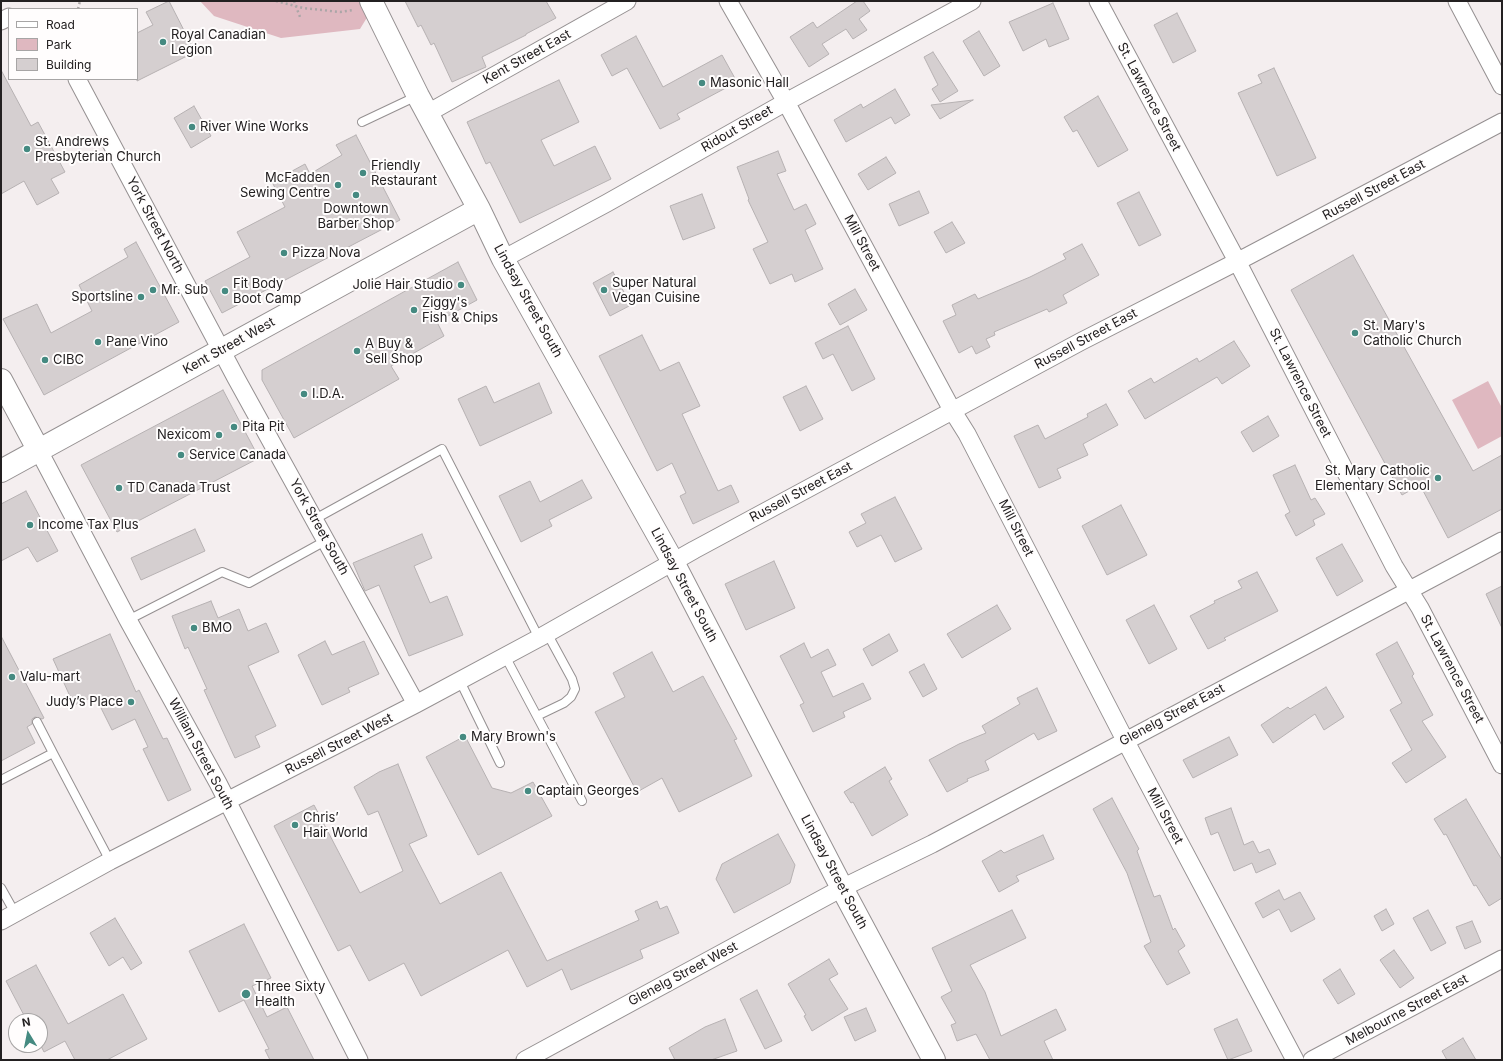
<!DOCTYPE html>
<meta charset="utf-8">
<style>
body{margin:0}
#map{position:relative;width:1503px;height:1061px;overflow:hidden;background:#f4eeef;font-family:Inter,sans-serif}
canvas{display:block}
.frame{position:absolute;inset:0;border:2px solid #232021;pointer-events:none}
.legend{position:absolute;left:8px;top:8px;width:130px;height:72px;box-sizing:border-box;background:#fffdfd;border:1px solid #a7a5a5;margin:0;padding:5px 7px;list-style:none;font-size:12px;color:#232021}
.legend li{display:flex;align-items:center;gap:8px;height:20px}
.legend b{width:20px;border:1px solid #a7a5a5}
.north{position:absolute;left:8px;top:1013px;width:40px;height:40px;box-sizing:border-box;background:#fffdfd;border:1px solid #a7a5a5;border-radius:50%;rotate:350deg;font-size:11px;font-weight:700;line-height:16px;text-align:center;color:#232021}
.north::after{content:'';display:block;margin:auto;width:14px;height:18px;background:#458a81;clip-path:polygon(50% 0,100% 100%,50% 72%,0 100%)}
</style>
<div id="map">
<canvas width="1503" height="1061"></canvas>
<div class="frame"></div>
<ul class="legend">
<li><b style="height:5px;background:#fff"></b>Road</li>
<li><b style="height:11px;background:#dfb8c0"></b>Park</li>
<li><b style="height:11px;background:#d5cfd0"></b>Building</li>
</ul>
<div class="north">N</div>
</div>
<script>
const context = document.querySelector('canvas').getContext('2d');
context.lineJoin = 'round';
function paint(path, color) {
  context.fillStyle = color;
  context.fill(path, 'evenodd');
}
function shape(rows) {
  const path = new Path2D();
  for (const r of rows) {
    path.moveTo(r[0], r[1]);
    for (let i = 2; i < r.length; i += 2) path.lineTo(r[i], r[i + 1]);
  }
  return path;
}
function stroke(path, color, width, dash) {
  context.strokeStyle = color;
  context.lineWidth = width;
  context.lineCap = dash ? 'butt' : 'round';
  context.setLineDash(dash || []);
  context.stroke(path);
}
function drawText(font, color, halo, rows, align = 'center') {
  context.font = font + ' Inter,sans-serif';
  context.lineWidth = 4;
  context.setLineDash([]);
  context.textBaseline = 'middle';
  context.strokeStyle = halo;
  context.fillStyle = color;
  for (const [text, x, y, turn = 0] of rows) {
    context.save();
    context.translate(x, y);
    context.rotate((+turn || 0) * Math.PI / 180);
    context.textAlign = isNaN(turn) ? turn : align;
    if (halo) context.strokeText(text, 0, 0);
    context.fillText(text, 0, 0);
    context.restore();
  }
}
paint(shape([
 [200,1,366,1,374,6,360,29,281,38,214,16],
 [1488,381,1502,408,1502,436,1478,449,1452,400]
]), '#dfb8c0');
const building = shape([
 [169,1,195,52,137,81,137,33,153,25,146,12,169,1],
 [405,1,546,1,556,18,526,34,526,35,482,57,486,67,452,82,434,43,431,45,421,25,418,27,405,1],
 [857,1,863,1,870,11,859,19,867,30,853,39,846,29,822,44,829,54,809,67,790,37,813,22,817,28,857,1],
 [1053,3,1069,39,1049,47,1046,39,1023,51,1009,22,1053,3],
 [1177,13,1196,51,1173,63,1154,25,1177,13],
 [979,31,1000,66,984,76,963,41,979,31],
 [636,36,663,87,722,55,737,82,677,114,680,119,660,129,627,68,612,76,601,55,636,36],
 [933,52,958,91,940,102,932,89,938,85,924,57,933,52],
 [1274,68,1316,158,1277,176,1238,93,1262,83,1258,75,1274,68],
 [1,70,31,126,38,122,65,172,51,179,59,193,37,205,24,181,1,194,1,70],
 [559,80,579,122,541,140,554,166,595,146,611,179,520,223,490,162,486,164,467,122,559,80],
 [895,89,910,115,895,124,891,117,846,142,834,120,861,104,863,108,895,89],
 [1098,96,1128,150,1098,167,1077,130,1073,132,1064,117,1098,96],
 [973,100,940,119,931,105,973,100],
 [194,106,211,136,191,148,174,118,194,106],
 [356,135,400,220,222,313,205,281,250,257,237,232,285,207,272,182,305,164,310,174,342,155,336,145,356,135],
 [778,151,786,171,777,174,794,210,806,204,816,224,805,230,823,269,795,282,792,274,770,284,753,249,768,242,748,200,749,199,737,167,778,151],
 [886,157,896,173,868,190,858,174,886,157],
 [919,191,929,213,899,226,889,204,919,191],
 [1139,192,1161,235,1139,246,1117,203,1139,192],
 [702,194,715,228,683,240,670,206,702,194],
 [952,222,965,243,946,253,934,232,952,222],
 [136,242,179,322,44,395,3,319,37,304,51,333,92,311,79,285,128,257,124,249,136,242],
 [1082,244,1099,275,1063,295,1067,303,1049,312,1047,309,994,332,995,335,986,339,990,347,976,354,972,346,959,353,943,321,956,315,952,305,975,294,978,299,1030,277,1066,259,1063,254,1082,244],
 [1353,255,1473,471,1502,455,1502,509,1448,538,1420,485,1402,495,1291,290,1353,255],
 [458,262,477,300,437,322,444,336,391,366,399,379,294,438,262,380,262,370,458,262],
 [613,272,631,305,610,316,593,283,613,272],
 [855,289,867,310,840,325,828,304,855,289],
 [848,326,875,379,852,391,833,354,823,359,815,343,848,326],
 [642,335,660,371,679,362,700,406,682,414,718,491,731,485,739,502,693,524,680,496,686,493,672,463,657,471,599,356,642,335],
 [1234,341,1250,366,1222,384,1217,377,1145,419,1128,391,1151,378,1154,383,1197,358,1199,362,1234,341],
 [539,383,552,413,480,446,458,399,486,386,494,403,539,383],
 [806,386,823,419,800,431,783,397,806,386],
 [223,390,259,458,117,532,81,465,223,390],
 [1106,404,1118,425,1083,444,1088,455,1057,469,1061,478,1039,488,1014,436,1038,425,1045,439,1088,417,1087,414,1106,404],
 [1268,416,1279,436,1253,452,1241,432,1268,416],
 [1295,465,1311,500,1315,498,1325,514,1313,520,1315,525,1296,536,1285,515,1290,512,1273,475,1295,465],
 [582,480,592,498,549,520,552,526,521,542,499,496,530,481,540,502,582,480],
 [26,491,58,551,37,562,28,547,1,561,1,504,26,491],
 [895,497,922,549,895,562,881,535,857,547,849,532,866,523,861,514,895,497],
 [1121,505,1147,555,1107,575,1082,526,1121,505],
 [195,529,205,551,141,580,131,558,195,529],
 [422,534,432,558,414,566,430,603,447,596,463,635,409,656,379,585,365,591,353,563,422,534],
 [1342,544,1363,581,1337,596,1316,558,1342,544],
 [774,561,795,608,746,630,725,584,774,561],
 [1257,572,1278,611,1224,638,1226,640,1208,649,1190,616,1215,603,1214,601,1242,588,1238,581,1257,572],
 [1502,586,1502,628,1486,594,1502,586],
 [211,601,218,618,239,609,248,631,266,623,279,652,248,666,276,726,255,736,260,747,235,758,204,690,207,689,188,647,185,649,172,616,211,601],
 [997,605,1011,629,962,658,947,634,997,605],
 [1154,605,1177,649,1149,664,1126,620,1154,605],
 [110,634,136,692,139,690,163,739,167,738,191,790,168,801,143,749,148,747,135,719,112,730,95,696,74,705,53,659,110,634],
 [889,634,898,651,872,666,863,649,889,634],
 [1,636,44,718,42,719,35,717,32,719,32,724,27,727,35,743,1,761,1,636],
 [325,641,332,655,364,641,379,674,348,688,350,692,322,705,298,655,325,641],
 [1397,642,1414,674,1412,676,1433,715,1422,721,1446,757,1406,783,1392,763,1412,750,1390,710,1402,703,1376,654,1397,642],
 [804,643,811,658,828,649,836,665,821,672,833,697,863,683,871,699,843,712,845,717,813,732,800,705,804,703,780,656,804,643],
 [652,652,673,692,703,676,737,739,734,740,752,776,679,812,662,778,637,792,595,712,625,697,613,673,652,652],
 [924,664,937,689,923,697,909,672,924,664],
 [1326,687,1344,717,1324,730,1315,714,1273,743,1261,725,1288,707,1290,709,1326,687],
 [1037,688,1057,731,1038,740,1034,733,985,761,989,770,967,779,968,781,947,792,929,760,959,744,986,733,982,726,1020,704,1017,698,1037,688],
 [465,736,492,788,511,793,533,782,552,816,478,855,426,757,465,736],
 [1229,737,1238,755,1193,778,1183,760,1229,737],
 [398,764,427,836,409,844,440,904,501,872,547,961,639,920,635,911,657,901,660,909,667,906,679,933,640,950,643,958,571,990,562,969,527,987,508,950,421,996,404,963,369,981,350,945,338,951,274,826,314,805,360,893,403,871,378,811,368,815,354,787,379,772,398,764],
 [885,767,892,779,889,781,908,815,872,836,853,802,851,803,844,792,885,767],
 [1112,798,1139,849,1137,851,1154,897,1160,895,1173,930,1175,928,1185,946,1178,951,1190,973,1167,985,1144,946,1151,942,1127,873,1093,809,1112,798],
 [1466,799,1502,860,1502,898,1489,906,1476,885,1474,886,1446,834,1444,835,1434,819,1466,799],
 [1231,808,1244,845,1253,841,1259,853,1269,849,1276,864,1256,873,1252,863,1234,871,1218,832,1211,835,1205,818,1231,808],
 [778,834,795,865,790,883,734,913,716,879,722,864,778,834],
 [1043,835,1054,859,1016,876,1019,881,999,892,982,861,1001,850,1004,853,1043,835],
 [1279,890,1284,900,1300,892,1315,919,1291,932,1279,909,1263,918,1255,903,1279,890],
 [1386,909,1394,924,1382,931,1374,916,1386,909],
 [1012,910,1026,938,970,965,985,992,1001,1036,1056,1009,1066,1030,1044,1041,1053,1060,990,1060,976,1034,957,1041,951,1025,956,1023,941,997,952,991,932,948,1012,910],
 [1428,910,1446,943,1431,951,1413,918,1428,910],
 [115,918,142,963,131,970,123,957,109,966,90,933,115,918],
 [1472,921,1481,942,1465,949,1456,927,1472,921],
 [244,924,271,978,252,986,267,1017,287,1007,314,1060,270,1060,265,1050,269,1049,244,1000,219,1012,189,951,244,924],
 [1394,950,1414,978,1400,988,1380,960,1394,950],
 [829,959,838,974,829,979,848,1009,812,1031,804,1016,806,1015,788,984,829,959],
 [36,965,68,1024,123,994,147,1039,107,1060,75,1060,65,1041,44,1052,40,1044,40,1021,27,1021,6,981,36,965],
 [1340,969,1355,994,1338,1004,1323,980,1340,969],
 [757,990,782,1041,765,1049,740,999,757,990],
 [866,1008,876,1031,855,1041,844,1017,866,1008],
 [725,1019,737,1051,711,1060,675,1060,669,1048,705,1027,725,1019],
 [1237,1019,1252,1051,1228,1060,1214,1029,1237,1019],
 [1463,1038,1476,1060,1447,1060,1442,1051,1463,1038]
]);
paint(building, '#d5cfd0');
stroke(building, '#b6b1b2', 1);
const lane = shape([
 [362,122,417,96],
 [315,519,442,449,539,638],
 [128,620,222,572,249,583,327,540],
 [505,656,582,801],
 [460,681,500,763],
 [537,716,564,703,571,697,575,689,572,679,547,633],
 [37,722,53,753],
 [1,780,53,753,110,861],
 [1,888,15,913]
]);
const street = shape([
 [728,1,786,102,952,410,967,434,1125,740,1295,1060],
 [1098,1,1237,261,1394,566,1420,608,1502,765],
 [1457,1,1502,86],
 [1,21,9,17],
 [77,79,236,378,416,704],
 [428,113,627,1],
 [503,259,607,203,786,102,972,1],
 [39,451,128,620,218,783,359,1060],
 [1,921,110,861,416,704,539,638,694,550,1080,342,1248,256,1502,122],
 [525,1060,842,888,932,844,1502,541],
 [1312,1060,1502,959]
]);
const secondary = shape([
 [371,1,418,96,479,209,503,259,673,562,842,888,934,1060],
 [1,380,39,451],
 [1,471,479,209]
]);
stroke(lane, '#959091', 10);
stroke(street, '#959091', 19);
stroke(secondary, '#959091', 24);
stroke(shape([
 [276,1,303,8,340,12,354,10],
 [294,1,300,17],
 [78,9,80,1]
]), '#aba6a7', 2.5, [2, 3]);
stroke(lane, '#fff', 8);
stroke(street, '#fff', 17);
stroke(secondary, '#fff', 22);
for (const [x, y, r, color] of [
 [163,42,4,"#458a81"],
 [702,83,4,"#458a81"],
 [192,127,4,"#458a81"],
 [27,149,4,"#458a81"],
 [363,173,4,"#458a81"],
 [338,185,4,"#458a81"],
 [356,195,4,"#458a81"],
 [284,253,4,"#458a81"],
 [461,285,4,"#458a81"],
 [153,290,4,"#458a81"],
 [604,290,4,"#458a81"],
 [225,291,4,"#458a81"],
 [141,297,4,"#458a81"],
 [414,310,4,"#458a81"],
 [1355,333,4,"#458a81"],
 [98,342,4,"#458a81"],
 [357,351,4,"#458a81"],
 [45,360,4,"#458a81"],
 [304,394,4,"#458a81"],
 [234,427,4,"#458a81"],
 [219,435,4,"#458a81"],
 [181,455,4,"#458a81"],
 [1438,478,4,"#458a81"],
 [119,488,4,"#458a81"],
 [30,525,4,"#458a81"],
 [194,628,4,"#458a81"],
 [12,677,4,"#458a81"],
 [131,702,4,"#458a81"],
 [463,737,4,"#458a81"],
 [528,791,4,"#458a81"],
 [295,825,4,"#458a81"],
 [246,994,5,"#458a81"]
]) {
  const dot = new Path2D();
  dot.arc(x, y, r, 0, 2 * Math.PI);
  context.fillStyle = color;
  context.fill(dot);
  stroke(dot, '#fffdfd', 1.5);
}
drawText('13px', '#232021', '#fffdfd', [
 ["Royal Canadian",171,35],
 ["Legion",171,50],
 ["Masonic Hall",710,83],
 ["River Wine Works",200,127],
 ["St. Andrews",35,142],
 ["Presbyterian Church",35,157],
 ["Friendly",371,166],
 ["Restaurant",371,181],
 ["McFadden",330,178,"right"],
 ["Sewing Centre",330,193,"right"],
 ["Downtown",356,209,"center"],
 ["Barber Shop",356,224,"center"],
 ["Pizza Nova",292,253],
 ["Super Natural",612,283],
 ["Vegan Cuisine",612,298],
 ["Fit Body",233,284],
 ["Boot Camp",233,299],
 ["Jolie Hair Studio",453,285,"right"],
 ["Mr. Sub",161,290],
 ["Sportsline",133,297,"right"],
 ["Ziggy's",422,303],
 ["Fish & Chips",422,318],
 ["St. Mary's",1363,326],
 ["Catholic Church",1363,341],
 ["Pane Vino",106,342],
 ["A Buy &",365,344],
 ["Sell Shop",365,359],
 ["CIBC",53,360],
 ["I.D.A.",312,394],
 ["Pita Pit",242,427],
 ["Nexicom",211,435,"right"],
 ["Service Canada",189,455],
 ["St. Mary Catholic",1430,471,"right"],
 ["Elementary School",1430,486,"right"],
 ["TD Canada Trust",127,488],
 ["Income Tax Plus",38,525],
 ["BMO",202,628],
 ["Valu-mart",20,677],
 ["Judy’s Place",123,702,"right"],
 ["Mary Brown's",471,737],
 ["Captain Georges",536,791],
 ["Chris’",303,818],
 ["Hair World",303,833],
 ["Three Sixty",255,987],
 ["Health",255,1002]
], 'left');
drawText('13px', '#232021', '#fffdfd', [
 ["Kent Street East",527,57,-29],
 ["St. Lawrence Street",1149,97,62],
 ["Ridout Street",737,129,-30],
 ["Russell Street East",1374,190,-28],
 ["York Street North",155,225,62],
 ["Mill Street",862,243,62],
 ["Lindsay Street South",528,301,61],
 ["Russell Street East",1086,339,-28],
 ["Kent Street West",229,346,-29],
 ["St. Lawrence Street",1300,383,63],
 ["Russell Street East",801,492,-28],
 ["York Street South",319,527,61],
 ["Mill Street",1016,528,63],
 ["Lindsay Street South",684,585,62],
 ["St. Lawrence Street",1452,669,62],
 ["Glenelg Street East",1172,715,-28],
 ["Russell Street West",339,744,-27],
 ["William Street South",201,754,62],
 ["Mill Street",1165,816,62],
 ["Lindsay Street South",834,872,62],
 ["Glenelg Street West",683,974,-28],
 ["Melbourne Street East",1407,1010,-28]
]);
</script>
